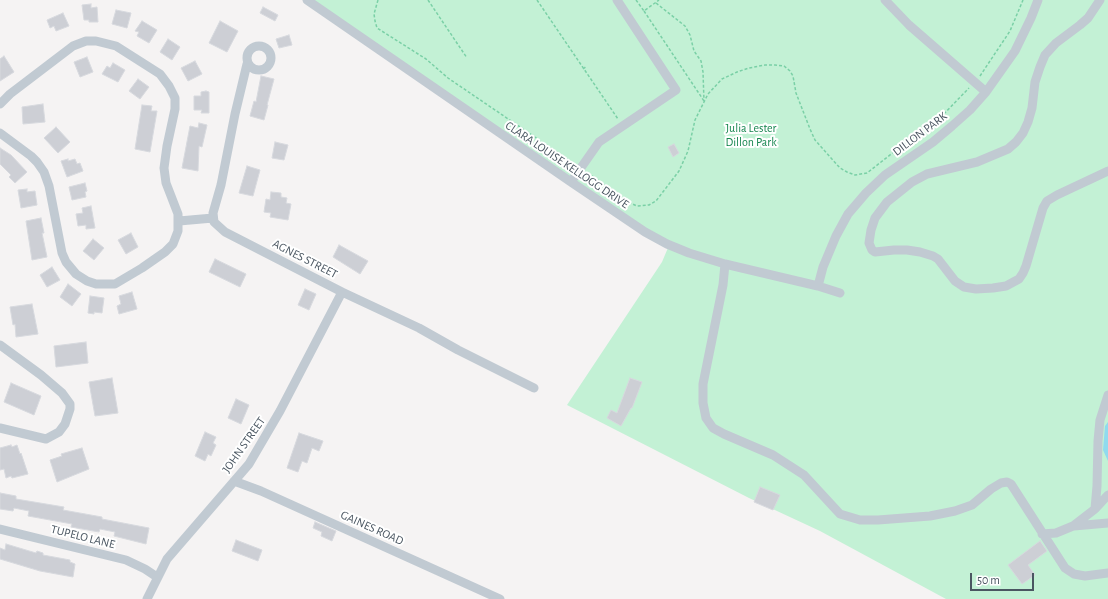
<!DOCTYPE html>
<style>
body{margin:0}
#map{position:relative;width:1108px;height:599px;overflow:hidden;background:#f5f3f3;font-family:"Alegreya Sans",sans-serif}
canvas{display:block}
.scale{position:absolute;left:970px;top:573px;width:64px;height:18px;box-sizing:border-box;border:2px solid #4a5661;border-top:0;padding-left:5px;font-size:12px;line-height:14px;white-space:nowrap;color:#4a5661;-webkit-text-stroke:3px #fff;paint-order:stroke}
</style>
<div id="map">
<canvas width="1108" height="599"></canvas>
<div class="scale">50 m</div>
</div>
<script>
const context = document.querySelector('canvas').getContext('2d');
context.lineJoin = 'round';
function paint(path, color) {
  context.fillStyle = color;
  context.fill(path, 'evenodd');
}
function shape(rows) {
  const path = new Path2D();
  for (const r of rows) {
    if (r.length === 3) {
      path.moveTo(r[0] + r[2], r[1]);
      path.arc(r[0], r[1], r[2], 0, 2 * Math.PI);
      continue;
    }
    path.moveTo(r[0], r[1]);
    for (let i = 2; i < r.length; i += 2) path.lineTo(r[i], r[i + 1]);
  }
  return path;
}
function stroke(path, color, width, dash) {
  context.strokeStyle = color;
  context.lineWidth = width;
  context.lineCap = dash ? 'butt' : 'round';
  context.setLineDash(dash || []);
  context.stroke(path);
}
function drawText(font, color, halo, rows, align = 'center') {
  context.font = font + ' "Alegreya Sans",sans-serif';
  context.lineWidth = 4;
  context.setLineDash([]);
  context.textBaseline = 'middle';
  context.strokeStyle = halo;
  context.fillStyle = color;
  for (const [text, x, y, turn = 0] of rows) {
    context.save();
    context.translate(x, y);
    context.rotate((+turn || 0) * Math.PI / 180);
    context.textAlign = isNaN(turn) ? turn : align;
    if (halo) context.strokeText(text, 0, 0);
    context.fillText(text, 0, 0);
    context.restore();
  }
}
paint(shape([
 [313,0,1108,0,1108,599,946,599,820,531,749,498,567,405,662,262,670,243,644,228]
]), '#c3f1d5');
paint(shape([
 [1108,422,1108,461,1103,450,1105,426]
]), '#90daee');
const building = shape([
 [91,4,91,8,97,7,98,22,89,22,89,20,84,20,82,5,91,4],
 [263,7,278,15,275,21,260,13,263,7],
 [116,10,131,13,127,28,112,24,116,10],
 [63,13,69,26,56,31,54,26,50,28,47,20,63,13],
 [142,21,157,30,149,43,137,36,139,32,135,31,142,21],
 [220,21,238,31,227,52,209,43,220,21],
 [289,35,292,45,279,48,276,39,289,35],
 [168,39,180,47,172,60,160,52,168,39],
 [4,56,14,72,0,81,0,59,4,56],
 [87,57,93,72,80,77,74,62,87,57],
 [195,61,202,74,188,81,181,68,195,61],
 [113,63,125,70,118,82,102,74,107,66,110,68,113,63],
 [261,76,274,79,267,105,268,105,264,120,250,116,254,101,256,102,261,76],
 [138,79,149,87,140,99,129,91,138,79],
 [206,91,209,92,209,113,201,113,202,110,194,110,194,96,201,96,201,92,206,91],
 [43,104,45,122,23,124,22,107,43,104],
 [142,105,152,106,151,111,157,111,150,152,135,149,142,105],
 [199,123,207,125,202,147,199,146,198,171,182,168,190,126,198,128,199,123],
 [56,127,70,142,58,153,44,138,56,127],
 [275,142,288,145,284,160,272,158,275,142],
 [674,144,679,153,673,157,668,147,674,144],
 [0,148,11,155,27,172,15,183,9,177,11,175,0,164,0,148],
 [68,159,68,161,75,159,77,164,80,163,83,171,67,177,61,161,68,159],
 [247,166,260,170,253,196,239,193,247,166],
 [85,183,87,191,85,192,86,197,72,200,69,187,85,183],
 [27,189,27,192,35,191,37,205,21,208,18,190,27,189],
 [271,192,281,193,281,197,287,198,286,203,291,204,288,220,270,217,271,213,264,212,266,199,270,200,271,192],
 [91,206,95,228,86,229,86,225,78,226,76,214,83,213,82,208,91,206],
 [41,218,44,233,42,233,47,257,32,260,26,221,41,218],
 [131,233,138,247,126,254,118,240,131,233],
 [93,239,104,248,94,260,83,251,93,239],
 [339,245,368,261,360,274,333,257,339,245],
 [215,259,246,274,240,287,209,272,215,259],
 [52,267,60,280,47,287,40,275,52,267],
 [68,284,81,294,72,306,60,297,68,284],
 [305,289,316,294,309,310,298,305,305,289],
 [132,292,137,309,119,314,117,306,121,304,119,296,132,292],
 [90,296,104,298,102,313,94,312,94,314,88,313,90,296],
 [32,304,38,334,16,337,15,324,13,325,10,307,32,304],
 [86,342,88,363,56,367,54,346,86,342],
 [112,378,118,413,95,416,89,382,112,378],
 [630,378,642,382,632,408,631,408,621,426,607,418,611,410,617,413,630,378],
 [11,383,41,396,34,415,4,402,11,383],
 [236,399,249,405,241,424,228,418,236,399],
 [205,432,216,437,213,443,216,445,211,456,208,454,205,461,195,456,205,432],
 [299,433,323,441,319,451,312,448,307,463,302,461,298,472,287,468,299,433],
 [11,445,12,447,17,445,20,454,21,453,28,474,12,478,11,476,6,478,4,469,0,470,0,448,11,445],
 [82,448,89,469,57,482,50,460,62,456,61,454,82,448],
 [760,487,780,495,773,510,754,502,760,487],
 [0,493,16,496,16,499,64,507,63,510,102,517,102,519,149,528,146,544,114,536,115,532,100,529,99,532,71,527,72,524,28,516,29,511,14,508,13,511,0,509,0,493],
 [315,522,336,531,332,541,321,536,322,532,313,528,315,522],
 [236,540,262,550,258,561,232,551,236,540],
 [1040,541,1047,551,1028,565,1035,575,1022,584,1008,565,1040,541],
 [6,544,36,553,37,551,43,553,43,555,70,560,70,562,75,564,73,577,40,571,0,559,0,548,5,550,6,544]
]);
paint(building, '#cdcfd5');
stroke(building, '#d7d9de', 1);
stroke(shape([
 [378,0,374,14,375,21,377,28,426,59,448,78,573,163],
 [428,0,467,58],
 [537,0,618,119],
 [636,0,644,11,659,0],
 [656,3,685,26,690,35,694,51,701,61,703,72,704,101],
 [644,11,704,101],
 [583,69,587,66],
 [980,76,1010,31,1023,0],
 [588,173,626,201,637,206,649,205,656,201,679,171,688,151,695,120,708,94,722,79,737,72,749,68,765,65,775,65,784,66,790,71,793,76,796,93,810,129,815,140,840,168,847,172,855,175,867,173,904,144,937,121,969,88]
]), '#7ad0a6', 1.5, [3, 2]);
stroke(shape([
 [307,0,571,182,645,232,667,244,689,253,725,264,818,286,840,293],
 [885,0,909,25,986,92],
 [1100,0,1088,18,1080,25,1056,43,1045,55,1040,67,1035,82,1032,108,1028,122,1023,133,1016,142,1008,149,977,162,927,174,912,182,887,202,875,218,871,230,869,243,872,250,875,252,894,250,907,250,920,252,933,256,938,259,955,281,964,287,976,289,993,288,1006,286,1019,279,1023,273,1026,266,1043,208,1047,201,1057,195,1108,171],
 [259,58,12],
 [247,64,235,114,221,185,213,213,214,222,225,232,342,292,419,328,458,350,534,388],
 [0,104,10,94,73,46,86,41,96,41,116,46,160,74,169,86,175,98,175,109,167,146,164,168,166,183,178,214,178,231,173,244,165,252,142,268,115,284,96,284,87,281,76,274,66,262,62,253,49,186,44,172,37,162,31,156,0,133],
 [571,182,599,142,676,90,617,0],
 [179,221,213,218],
 [725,264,723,285,703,384,703,403,706,418,713,428,724,434,773,455,804,475,840,514,860,520,878,520,930,516,955,511,972,505,991,489,1001,483,1007,482,1011,484,1065,568,1074,574,1085,576,1108,573],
 [818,286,823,267,836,236,848,214,866,193,885,175,933,142,952,126,970,110,986,92,1015,51,1031,18,1038,0],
 [0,345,41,375,62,393,70,404,70,409,65,424,59,432,46,439,0,428],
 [234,481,261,491,500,599],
 [1095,509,1108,495],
 [1074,526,1108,523],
 [0,529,126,560,145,569,157,577],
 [1042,534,1056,533,1073,526,1095,509,1097,486,1098,441,1100,420,1108,395],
 [147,599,167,559,249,464,256,452,280,411,342,292]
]), '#c1cad2', 9);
drawText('12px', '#17864f', '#fff', [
 ["Julia Lester",751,128],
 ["Dillon Park",751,142]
]);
drawText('12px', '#4a5661', '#fff', [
 ["DILLON PARK",920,134,-37],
 ["CLARA LOUISE KELLOGG DRIVE",567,165,34],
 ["AGNES STREET",305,259,27],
 ["JOHN STREET",244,445,-55],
 ["GAINES ROAD",372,528,24],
 ["TUPELO LANE",83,537,14]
]);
</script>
